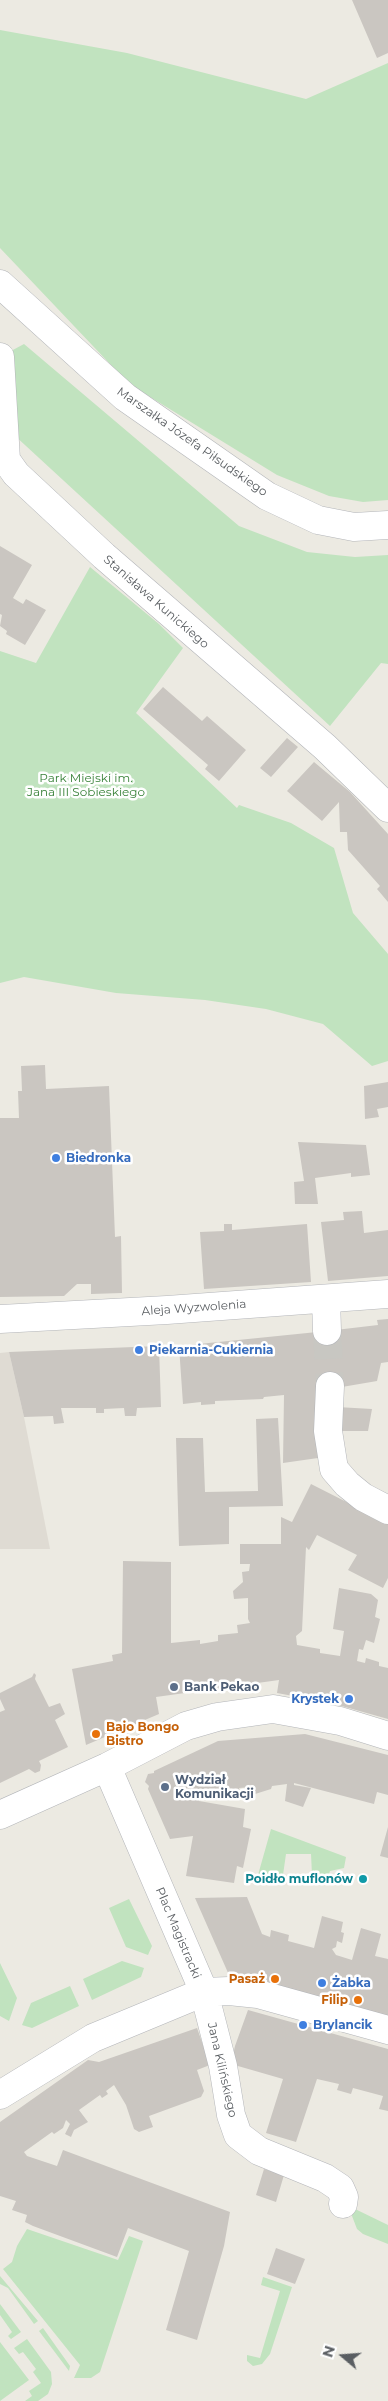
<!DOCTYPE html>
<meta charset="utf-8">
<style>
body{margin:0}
#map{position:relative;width:388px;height:2401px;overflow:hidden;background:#eceae2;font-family:Montserrat,sans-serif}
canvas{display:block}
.north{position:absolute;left:318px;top:2331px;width:50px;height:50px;-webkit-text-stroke:4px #fff;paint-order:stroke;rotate:288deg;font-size:14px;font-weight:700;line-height:20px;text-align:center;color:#5a5e62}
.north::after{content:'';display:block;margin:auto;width:18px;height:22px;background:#5a5e62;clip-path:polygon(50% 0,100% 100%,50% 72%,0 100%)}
</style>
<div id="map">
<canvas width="388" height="2401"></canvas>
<div class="north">N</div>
</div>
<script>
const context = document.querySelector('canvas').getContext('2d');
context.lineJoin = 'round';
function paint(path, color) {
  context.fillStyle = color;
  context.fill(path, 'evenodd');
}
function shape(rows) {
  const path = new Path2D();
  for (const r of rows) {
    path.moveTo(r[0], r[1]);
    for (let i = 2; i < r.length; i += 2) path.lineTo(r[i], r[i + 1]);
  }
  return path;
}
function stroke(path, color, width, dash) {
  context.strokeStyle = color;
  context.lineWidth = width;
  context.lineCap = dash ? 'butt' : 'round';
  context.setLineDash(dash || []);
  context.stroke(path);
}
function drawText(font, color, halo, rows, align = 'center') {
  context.font = font + ' Montserrat,sans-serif';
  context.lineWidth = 5;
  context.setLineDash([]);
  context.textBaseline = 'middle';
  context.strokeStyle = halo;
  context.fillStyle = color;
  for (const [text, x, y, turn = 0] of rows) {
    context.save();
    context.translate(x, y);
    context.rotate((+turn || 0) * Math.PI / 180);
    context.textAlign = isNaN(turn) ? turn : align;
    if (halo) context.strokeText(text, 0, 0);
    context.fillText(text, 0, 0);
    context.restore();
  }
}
paint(shape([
 [9,1352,24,1417,50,1549,0,1549,0,1353]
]), '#dfdbd3');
paint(shape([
 [0,30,127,53,306,99,388,63,388,500,363,502,329,496,277,475,129,384,0,248],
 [24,344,239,526,307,552,355,557,388,555,388,664,381,663,330,726,13,434,11,351],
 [90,567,159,624,183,648,136,713,237,808,239,805,291,823,334,848,353,913,388,954,388,1061,372,1066,323,1024,266,1009,205,1000,116,993,24,977,0,983,0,651,36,663],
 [271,1829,346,1857,344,1868,330,1871,329,1874,312,1875,311,1854,286,1854,283,1875,258,1875],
 [129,1899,152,1946,148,1955,126,1947,109,1908],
 [122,1961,144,1968,141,1977,92,2000,83,1979],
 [0,1963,17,1998,9,2021,0,2016],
 [70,1986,79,2006,32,2028,22,2025,31,2003],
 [353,2208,388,2225,388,2244,363,2234,357,2229,352,2216],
 [27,2229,118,2260,129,2236,143,2241,100,2372,91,2378,74,2378,80,2365,3,2269,12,2262,17,2246],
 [0,2276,38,2321,34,2324,8,2288,0,2284],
 [263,2277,292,2287,270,2354,262,2364,253,2366,247,2361,247,2355,260,2358,280,2291,261,2285],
 [0,2304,21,2332,11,2339,8,2336,12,2332,0,2315],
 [43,2328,70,2366,69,2371,39,2331],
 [27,2339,51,2372,52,2384,48,2394,38,2401,25,2401,32,2396,29,2391,41,2383,33,2372,36,2369,23,2352,19,2354,14,2348],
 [0,2342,29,2380,0,2401]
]), '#c1e3bf');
paint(shape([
 [352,0,388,0,388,53,377,58],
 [0,546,32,565,13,598,23,604,26,599,46,610,25,645,6,634,7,631,0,626,2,615,0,614],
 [163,687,202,721,207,716,246,750,219,781,205,769,208,765,143,709],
 [287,738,298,747,271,777,260,768],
 [314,762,350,792,388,834,388,902,377,889,380,886,348,850,347,832,340,832,339,802,322,821,287,791],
 [45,1065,46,1089,109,1086,115,1237,121,1236,122,1293,91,1294,91,1284,77,1284,64,1296,0,1297,0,1118,19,1118,18,1091,22,1091,21,1066],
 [388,1082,388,1107,377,1109,379,1117,365,1119,364,1086],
 [298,1142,366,1145,370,1175,351,1177,351,1173,315,1178,318,1204,295,1204,294,1182,304,1181],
 [362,1211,364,1233,388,1230,388,1276,328,1281,321,1222,344,1220,343,1212],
 [224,1224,232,1224,232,1230,307,1224,311,1282,204,1289,200,1232,224,1231],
 [388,1319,388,1362,381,1363,377,1381,336,1388,322,1403,318,1458,283,1463,284,1395,264,1397,263,1399,215,1401,215,1404,201,1405,201,1402,183,1404,179,1346,327,1331,378,1325,377,1320],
 [159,1346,161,1407,137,1408,136,1416,125,1416,124,1408,104,1409,104,1413,96,1413,96,1408,61,1408,64,1423,54,1424,53,1416,24,1417,9,1352],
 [337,1407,372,1409,368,1431,336,1431],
 [278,1418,283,1506,229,1507,229,1544,179,1546,176,1438,203,1438,205,1492,258,1491,256,1419],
 [311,1484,388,1523,388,1578,383,1588,348,1570,357,1555,317,1535,309,1550,306,1547,302,1631,296,1636,297,1645,320,1649,320,1653,340,1656,344,1631,333,1629,339,1588,371,1594,378,1600,375,1617,380,1619,374,1643,366,1640,363,1650,359,1649,357,1661,365,1663,366,1658,379,1662,379,1666,388,1668,388,1719,331,1703,277,1693,279,1680,156,1697,159,1714,86,1745,72,1669,113,1661,112,1655,122,1653,123,1561,171,1562,171,1643,200,1640,200,1644,218,1641,218,1635,238,1633,237,1625,250,1623,248,1619,248,1598,234,1599,233,1591,243,1582,242,1572,249,1571,250,1564,240,1564,240,1544,281,1544,281,1517,292,1522],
 [34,1673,36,1675,35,1679,49,1707,60,1703,65,1714,55,1720,68,1747,39,1761,41,1765,40,1771,35,1773,29,1769,0,1783,0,1712,5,1710,0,1699,0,1693,32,1677],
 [305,1734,388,1755,388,1795,377,1792,374,1804,294,1783,294,1785,311,1788,303,1807,285,1801,287,1784,272,1786,271,1789,255,1794,252,1787,239,1788,240,1791,226,1799,223,1797,218,1799,212,1799,210,1792,199,1797,199,1801,245,1809,243,1827,251,1829,243,1868,237,1866,234,1883,186,1876,193,1836,170,1839,148,1789,149,1786,145,1782,148,1774,154,1773,154,1771,218,1741],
 [388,1827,388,1858,380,1856],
 [247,1897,262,1934,270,1937,271,1930,289,1935,288,1941,314,1948,322,1916,343,1922,341,1932,344,1933,342,1943,337,1941,336,1947,332,1949,336,1955,352,1960,361,1928,381,1934,375,1956,388,1959,388,2017,229,1975,195,1898],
 [248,2010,388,2049,388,2111,379,2109,383,2096,353,2088,351,2094,337,2090,339,2084,317,2079,296,2142,266,2133,283,2079,231,2064,235,2046],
 [197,2028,210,2065,197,2070,204,2091,201,2097,149,2116,153,2127,139,2132,134,2129,126,2105,114,2085,106,2091,108,2094,102,2098,100,2095,79,2110,88,2122,74,2130,71,2137,65,2134,70,2124,66,2120,63,2128,54,2134,52,2132,24,2152,27,2156,57,2166,63,2150,230,2212,224,2246,197,2340,166,2330,189,2251,128,2228,117,2257,33,2226,25,2222,27,2215,12,2210,16,2201,0,2196,0,2122,88,2060,99,2062],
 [264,2169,284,2175,276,2202,256,2195],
 [276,2248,305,2259,295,2284,267,2274]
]), '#cac6c1');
stroke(shape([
 [327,1331,330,1386]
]), '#c8c7c2', 28, [28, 14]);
const minor = shape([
 [0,284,125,397,267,496,318,520,354,527,388,525],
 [0,357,6,460,16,474,104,556,325,747,388,808],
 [326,1299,327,1331],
 [0,1319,167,1310,388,1294],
 [330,1386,328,1431,334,1469,347,1484,363,1497,388,1510],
 [107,1767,204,1992,223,2066,231,2115,238,2135,259,2151,325,2178,340,2188,344,2197,343,2204],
 [0,1815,107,1767,186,1726,217,1717,273,1709,340,1721,388,1736],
 [0,2095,93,2038,204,1992,229,1991,258,1994,388,2030]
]);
stroke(minor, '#b3b5b9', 29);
stroke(minor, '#fff', 28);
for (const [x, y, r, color] of [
 [56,1158,5,"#3f7fe0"],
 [139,1350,5,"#3f7fe0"],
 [174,1687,5,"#5c6f8a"],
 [349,1699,5,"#3f7fe0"],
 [96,1734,5,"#e8710a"],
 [165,1787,5,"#5c6f8a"],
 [363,1879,5,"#0f9aa8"],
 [275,1979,5,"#e8710a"],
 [322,1983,5,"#3f7fe0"],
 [358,2000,5,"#e8710a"],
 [303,2025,5,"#3f7fe0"]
]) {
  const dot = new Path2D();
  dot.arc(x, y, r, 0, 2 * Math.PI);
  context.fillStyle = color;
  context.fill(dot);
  stroke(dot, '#fff', 2);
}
drawText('12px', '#5a5e62', '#fff', [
 ["Marszałka Józefa Piłsudskiego",192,442,35],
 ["Stanisława Kunickiego",156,602,41],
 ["Aleja Wyzwolenia",194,1308,-4],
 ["Plac Magistracki",178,1933,67],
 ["Jana Kilińskiego",222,2070,77]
]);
drawText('12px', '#398239', '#fff', [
 ["Park Miejski im.",86,778],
 ["Jana III Sobieskiego",86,792]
]);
drawText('bold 12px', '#366cbe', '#fff', [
 ["Biedronka",66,1158],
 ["Piekarnia-Cukiernia",149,1350],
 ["Krystek",339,1699,"right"],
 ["Żabka",332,1983],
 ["Brylancik",313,2025]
], 'left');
drawText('bold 12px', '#4e5e75', '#fff', [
 ["Bank Pekao",184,1687],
 ["Wydział",175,1780],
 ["Komunikacji",175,1794]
], 'left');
drawText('bold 12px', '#c56008', '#fff', [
 ["Bajo Bongo",106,1727,"left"],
 ["Bistro",106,1741,"left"],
 ["Pasaż",265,1979],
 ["Filip",348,2000]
], 'right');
drawText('bold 12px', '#0d838f', '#fff', [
 ["Poidło muflonów",353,1879]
], 'right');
</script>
